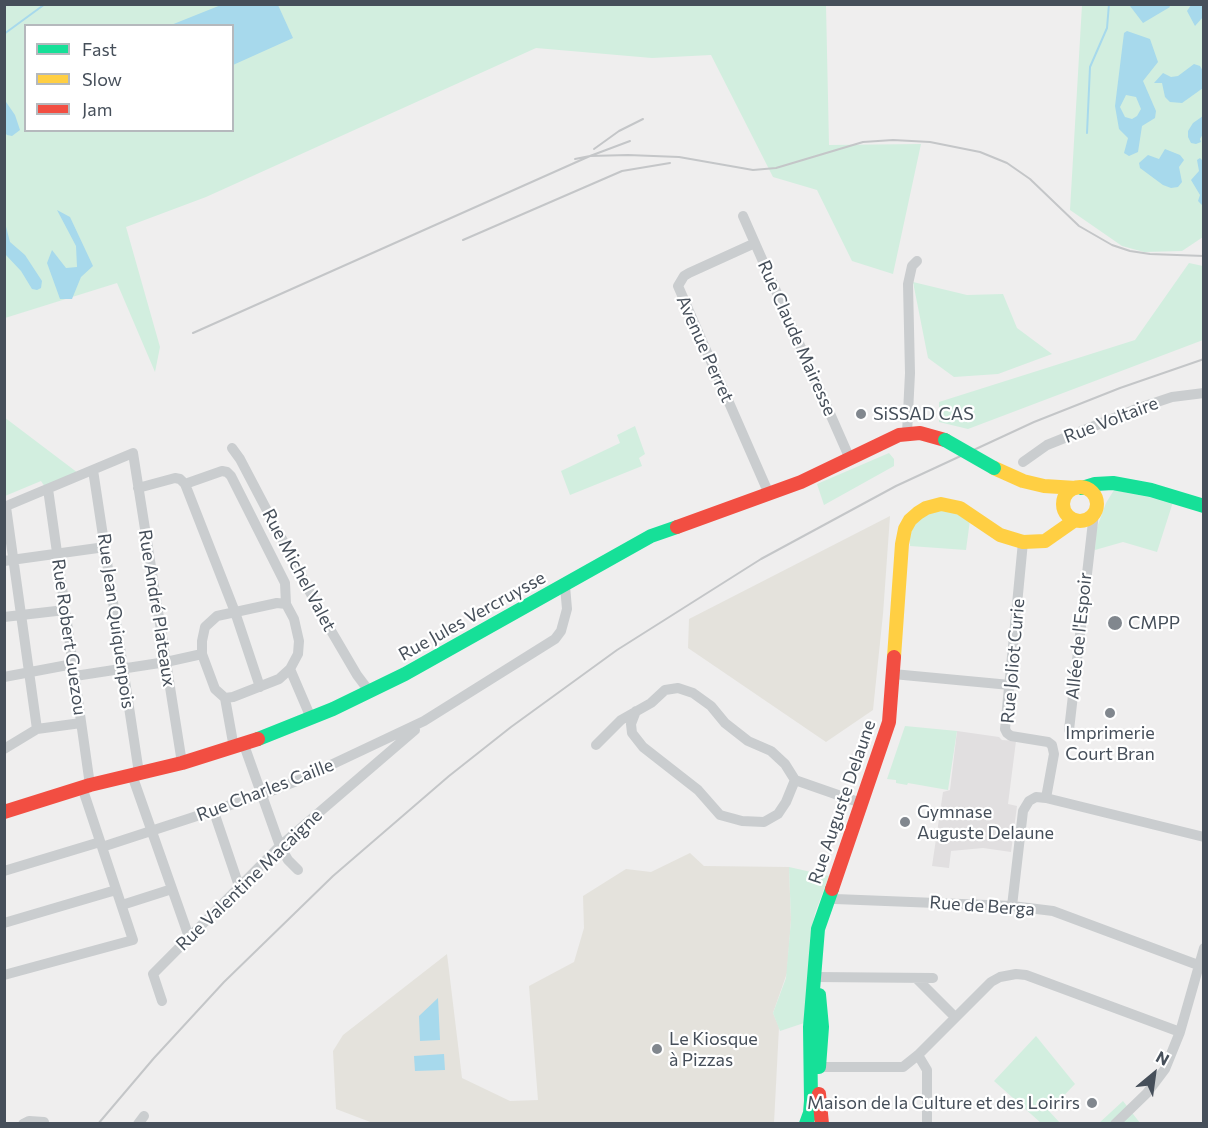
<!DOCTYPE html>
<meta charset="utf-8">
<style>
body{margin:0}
#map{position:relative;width:1208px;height:1128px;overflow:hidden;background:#efeeee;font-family:Commissioner,sans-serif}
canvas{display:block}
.frame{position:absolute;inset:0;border:6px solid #464f5a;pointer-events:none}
.legend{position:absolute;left:24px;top:24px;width:210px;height:108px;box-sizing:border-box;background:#fff;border:2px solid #b5b9bd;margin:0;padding:8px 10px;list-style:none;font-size:18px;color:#464f5a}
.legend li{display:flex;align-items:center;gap:12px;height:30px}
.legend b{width:30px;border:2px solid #b5b9bd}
.north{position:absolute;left:1124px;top:1044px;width:60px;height:60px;-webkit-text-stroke:4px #fff;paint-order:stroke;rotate:29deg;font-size:16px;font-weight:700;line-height:24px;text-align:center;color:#464f5a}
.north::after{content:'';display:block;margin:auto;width:21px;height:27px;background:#464f5a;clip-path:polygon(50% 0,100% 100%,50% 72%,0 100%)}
</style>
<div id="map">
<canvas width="1208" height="1128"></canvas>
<div class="frame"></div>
<ul class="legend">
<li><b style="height:8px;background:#16e098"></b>Fast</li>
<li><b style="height:8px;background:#ffcf43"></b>Slow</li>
<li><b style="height:8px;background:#f24e42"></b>Jam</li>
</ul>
<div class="north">N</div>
</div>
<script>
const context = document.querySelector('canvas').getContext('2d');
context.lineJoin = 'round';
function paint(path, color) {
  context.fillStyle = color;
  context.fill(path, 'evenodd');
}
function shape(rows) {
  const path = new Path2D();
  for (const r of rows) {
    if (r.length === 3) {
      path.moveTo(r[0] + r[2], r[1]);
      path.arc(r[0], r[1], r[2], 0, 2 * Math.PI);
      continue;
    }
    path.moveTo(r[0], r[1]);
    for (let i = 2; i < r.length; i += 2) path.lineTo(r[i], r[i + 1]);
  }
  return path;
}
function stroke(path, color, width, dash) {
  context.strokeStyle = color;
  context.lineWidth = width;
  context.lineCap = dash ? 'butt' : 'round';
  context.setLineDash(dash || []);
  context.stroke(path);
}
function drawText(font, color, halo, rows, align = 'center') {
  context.font = font + ' Commissioner,sans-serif';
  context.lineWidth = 4.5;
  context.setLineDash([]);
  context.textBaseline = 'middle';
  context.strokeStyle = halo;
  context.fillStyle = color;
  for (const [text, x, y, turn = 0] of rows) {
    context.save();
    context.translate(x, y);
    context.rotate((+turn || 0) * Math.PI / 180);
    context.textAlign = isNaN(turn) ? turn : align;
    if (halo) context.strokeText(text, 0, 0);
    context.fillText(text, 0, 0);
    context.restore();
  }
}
paint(shape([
 [890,516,883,614,873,710,826,742,688,648,689,619],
 [690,853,704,866,789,867,791,920,787,973,773,1013,779,1027,774,1123,373,1123,336,1109,333,1051,343,1035,447,954,462,1078,510,1101,538,1100,529,986,574,962,584,928,583,896,626,869,651,872]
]), '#e4e2dc');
paint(shape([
 [957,731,999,737,1002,740,1016,741,1008,804,1017,806,1011,852,983,848,951,851,949,868,932,866,943,792,950,790]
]), '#e1dfe0');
paint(shape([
 [4,5,826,5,829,145,921,144,893,274,852,261,817,190,773,177,711,55,652,58,536,48,206,197,126,227,160,347,155,372,117,283,5,318],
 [26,26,232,26,232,130,26,130],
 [1082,5,1203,5,1203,237,1182,251,1144,252,1122,246,1070,210],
 [1189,263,1203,266,1203,340,968,429,939,422,939,402,1135,340],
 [913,282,967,295,1003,294,1017,328,1052,354,998,374,954,377,928,358],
 [4,417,78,473,45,487,41,481,5,496],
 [635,426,645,454,639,458,642,466,570,495,561,471,620,443,617,435],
 [889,453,894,459,894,466,824,505,817,484],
 [1114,490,1173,502,1157,552,1123,542,1095,550,1096,530,1106,503],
 [933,509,949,509,970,520,966,550,910,546,910,535,917,519],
 [905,726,957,731,948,790,908,783,907,785,896,783,896,780,887,779],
 [789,867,829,876,815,913,810,937,807,1022,780,1031,773,1013,786,978,791,920],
 [1036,1036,1075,1084,1049,1111,1060,1123,1041,1123,994,1081],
 [1123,1101,1140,1123,1098,1124]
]), '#d2eedf');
paint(shape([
 [1131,4,1169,5,1170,7,1143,23,1130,6],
 [221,5,278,5,293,38,233,65,232,26,171,25],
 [1191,5,1203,5,1203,17,1195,26,1187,11],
 [1127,31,1150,39,1158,62,1143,81,1156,111,1155,118,1142,126,1138,152,1129,156,1124,153,1128,138,1119,129,1115,106,1124,33],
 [1126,95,1136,97,1141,109,1137,116,1132,119,1125,117,1120,107],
 [1194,64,1200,66,1203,71,1203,88,1182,103,1170,102,1165,97,1162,83,1154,83,1163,73,1171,77,1178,76],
 [4,99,15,115,20,130,12,136,7,135,5,133],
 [1203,116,1203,134,1200,139,1201,142,1196,144,1191,143,1188,137,1188,131,1193,123],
 [1165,149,1180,155,1184,160,1179,167,1182,182,1178,187,1171,188,1163,185,1140,168,1139,163,1148,155,1159,159],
 [1200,158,1203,161,1203,206,1198,201,1200,195,1191,180,1199,171,1197,160],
 [57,210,70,217,93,266,81,277,72,299,60,299,47,263,52,250,66,268,77,267,76,246],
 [4,219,10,242,25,255,42,281,41,288,37,290,32,289,21,271,5,254],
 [438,998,440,1040,420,1041,419,1016],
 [444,1054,445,1070,415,1071,414,1056]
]), '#a7d9ec');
stroke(shape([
 [4,34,45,4],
 [1087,133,1090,67,1107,28,1109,4]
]), '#a7d9ec', 2);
stroke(shape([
 [743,216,850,459],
 [755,243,689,273,684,276,678,286,769,494],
 [907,433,910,373,908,284,912,266,917,261],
 [232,448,240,459,323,617,357,675,369,691],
 [1023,462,1047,445,1139,408,1172,397,1204,393],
 [93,470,139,773],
 [185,484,222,471,227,472,231,476,285,583,286,604],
 [138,488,175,478,180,479,185,484,235,612,260,687],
 [48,489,90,785],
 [4,507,133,453,182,763],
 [6,507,37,729],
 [4,561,105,547],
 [277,603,286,604,294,619,299,641,298,654,290,669,279,679,233,697,225,698,215,689,202,654,202,641,205,627,217,616,277,603],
 [4,617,65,610],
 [290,669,311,718],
 [893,674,1010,685],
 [75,676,166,662,202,654],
 [4,677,73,664],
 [225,698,234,748],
 [636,711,631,724,632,733,643,747,698,790,720,815,742,821,764,822,778,814,786,802,795,780],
 [1069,730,1094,513],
 [244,745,280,846,288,860,298,870],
 [596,745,621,720,651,703,665,690,678,688,693,693,711,706,725,723,748,741,771,751,785,764,795,780,861,803],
 [4,749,37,729,81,723],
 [132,775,189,937],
 [1046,798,1204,837],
 [214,812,239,886],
 [102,847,261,795,299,780,424,721,555,639,561,631,567,609,565,586],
 [4,871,100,842],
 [829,897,835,899,1012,906,1053,911,1198,965],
 [122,905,172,889],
 [1012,906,1023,811,1029,801,1036,797,1046,798,1054,754,1052,745,1048,742,1011,736,1007,733,1005,729,1023,542],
 [4,923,116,890],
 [4,975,133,940,82,787],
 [815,977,933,978],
 [916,978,955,1017],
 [162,1001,153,974,280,846,415,730],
 [918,1055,927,1070,927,1124],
 [812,1067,903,1067,918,1055,991,982,1000,977,1016,974,1026,975,1180,1032],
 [23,1124,29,1121,44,1122],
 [138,1124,144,1116],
 [1115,1124,1147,1093,1165,1069,1180,1032,1204,948]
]), '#cacdcf', 10);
stroke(shape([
 [1082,488,1095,484,1113,483,1151,490,1204,506],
 [258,739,333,709,405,674,651,536,677,527],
 [819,995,822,1027,819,1067],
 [806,1124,810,1113,811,1101,810,1027,818,929,832,889]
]), '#16e098', 14);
stroke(shape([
 [994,468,1023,481,1044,486,1076,488],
 [1080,504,17],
 [894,657,902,544,905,529,910,520,918,513,926,508,941,504,960,508,1000,535,1023,542,1045,541,1075,520]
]), '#ffcf43', 14);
stroke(shape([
 [677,527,801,482,899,435,920,433,945,440],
 [4,812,90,785,182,763,258,739],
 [832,889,889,722,894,657],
 [819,1094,822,1124]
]), '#f24e42', 14);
stroke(shape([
 [594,149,619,131,643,119],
 [575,159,590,156,628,155,679,157,753,170,776,168,863,142,893,140,930,142,980,152,1007,163,1030,179,1079,226,1112,245,1130,251,1150,254,1204,256],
 [463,240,622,171,670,163],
 [193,333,590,156,630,141],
 [98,1124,154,1058,224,982,333,876,449,776,511,727,617,650,761,559,896,486,1034,422,1120,388,1204,359]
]), '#c4c6c8', 2);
stroke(shape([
 [945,440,994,468]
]), '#16e098', 14);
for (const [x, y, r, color] of [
 [861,414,6,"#81878e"],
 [1115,623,8,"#81878e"],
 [1110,713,6,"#81878e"],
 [905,822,6,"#81878e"],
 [657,1049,6,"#81878e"],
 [1092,1103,6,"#81878e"]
]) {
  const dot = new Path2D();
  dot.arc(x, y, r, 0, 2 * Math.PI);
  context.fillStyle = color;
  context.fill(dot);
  stroke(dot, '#fff', 2);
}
drawText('18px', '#464f5a', '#fff', [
 ["Rue Claude Mairesse",797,338,66],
 ["Avenue Perret",705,349,66],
 ["Rue Voltaire",1111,420,-21],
 ["Rue Michel Valet",299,570,62],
 ["Rue André Plateaux",157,608,81],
 ["Rue Jules Vercruysse",472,616,-29],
 ["Rue Jean Quiquenpois",116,621,82],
 ["Allée de l'Espoir",1079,636,-84],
 ["Rue Robert Guezou",69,637,82],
 ["Rue Joliot Curie",1013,661,-85],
 ["Rue Charles Caille",265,790,-21],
 ["Rue Auguste Delaune",842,802,-71],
 ["Rue Valentine Macaigne",249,880,-44],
 ["Rue de Berga",982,906,4]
]);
drawText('18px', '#464f5a', '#fff', [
 ["SiSSAD CAS",873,414],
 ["CMPP",1128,623],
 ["Imprimerie",1110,733,"center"],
 ["Court Bran",1110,754,"center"],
 ["Gymnase",917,812],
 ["Auguste Delaune",917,833],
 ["Le Kiosque",669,1039],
 ["à Pizzas",669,1060],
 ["Maison de la Culture et des Loirirs",1080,1103,"right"]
], 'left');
</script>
